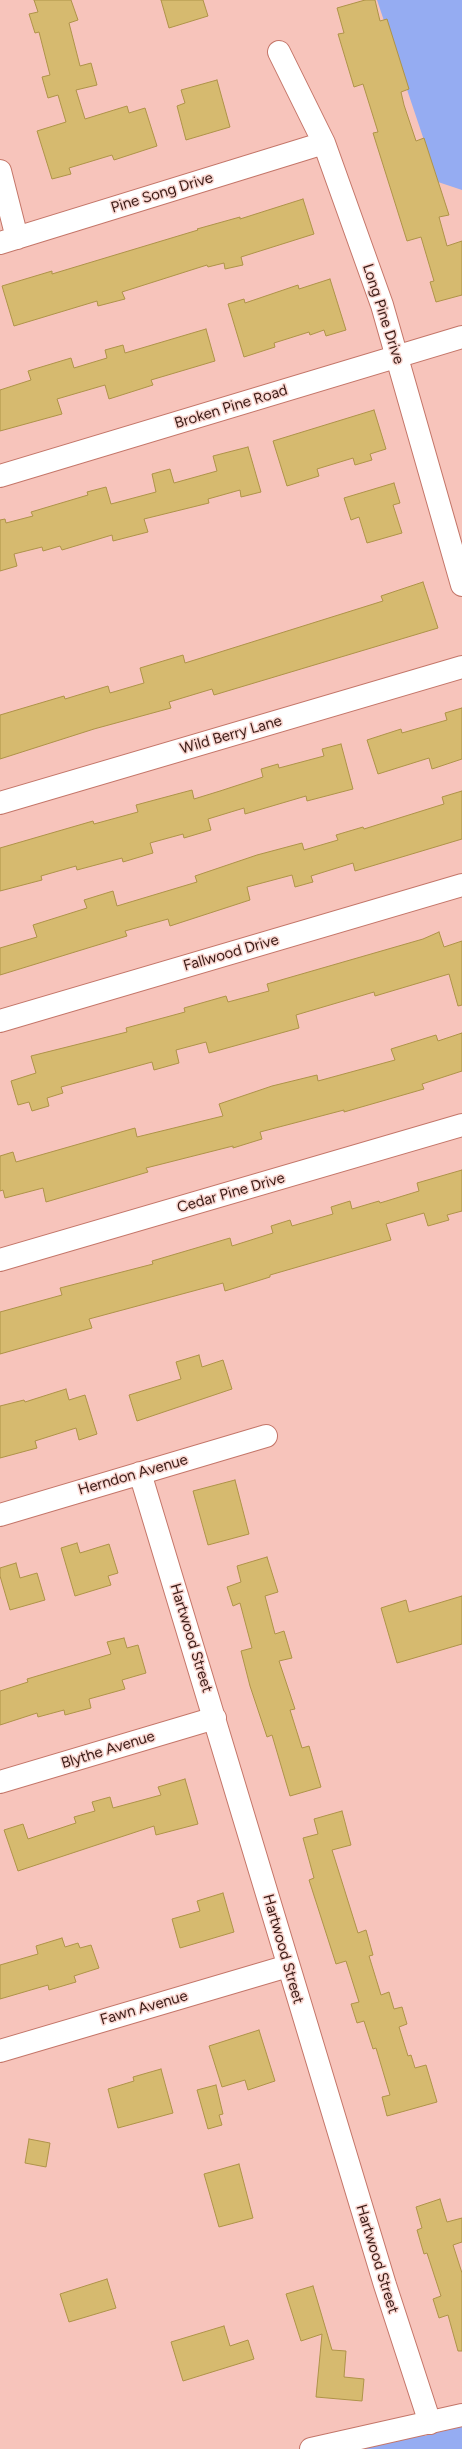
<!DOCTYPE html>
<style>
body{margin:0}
canvas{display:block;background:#f7c4bb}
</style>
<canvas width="462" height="2449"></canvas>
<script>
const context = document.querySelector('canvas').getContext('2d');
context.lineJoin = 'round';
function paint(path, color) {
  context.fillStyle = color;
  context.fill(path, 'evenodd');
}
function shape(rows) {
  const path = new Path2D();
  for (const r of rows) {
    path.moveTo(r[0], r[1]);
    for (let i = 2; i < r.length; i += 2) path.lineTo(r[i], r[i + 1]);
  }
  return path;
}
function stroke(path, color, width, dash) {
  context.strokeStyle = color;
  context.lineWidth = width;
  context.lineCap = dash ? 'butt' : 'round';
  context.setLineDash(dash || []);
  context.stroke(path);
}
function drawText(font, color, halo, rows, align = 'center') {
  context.font = font + ' Figtree,sans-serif';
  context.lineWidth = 3;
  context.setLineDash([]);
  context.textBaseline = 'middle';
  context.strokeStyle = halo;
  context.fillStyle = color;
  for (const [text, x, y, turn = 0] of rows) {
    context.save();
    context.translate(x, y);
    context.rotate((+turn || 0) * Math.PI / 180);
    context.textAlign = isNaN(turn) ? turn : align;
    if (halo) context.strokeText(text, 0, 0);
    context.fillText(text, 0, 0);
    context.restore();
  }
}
paint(shape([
 [377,0,462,0,462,190,438,182],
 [462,2421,462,2449,319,2449,422,2429,425,2436]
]), '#95acf2');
const building = shape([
 [34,0,71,0,78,20,69,23,80,66,91,63,97,85,76,90,85,119,127,106,129,113,145,108,157,146,114,160,112,155,69,168,71,174,52,179,37,131,66,122,58,95,48,98,42,77,50,75,39,32,35,33,29,14,38,12,34,0],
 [161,0,203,0,208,16,169,28,161,0],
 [365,0,375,0,380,21,387,19,409,89,401,92,404,105,416,141,424,138,449,215,439,217,447,246,462,241,462,295,436,302,430,282,434,281,421,237,407,241,373,133,378,132,363,84,354,87,338,34,344,33,337,8,365,0],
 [217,80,230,127,186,140,177,106,185,103,181,90,217,80],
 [303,199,314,234,241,257,243,265,225,269,224,263,208,267,207,265,122,292,125,299,98,306,97,301,14,326,2,286,52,271,52,274,198,230,197,229,240,217,240,219,303,199],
 [330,279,346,330,326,336,324,330,310,335,309,332,274,343,275,347,244,357,228,304,244,299,245,303,298,285,299,289,330,279],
 [206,329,215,361,151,380,153,385,109,399,105,385,57,399,62,414,0,431,0,390,31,380,28,371,71,358,74,368,107,358,105,350,123,345,125,353,206,329],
 [374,410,386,449,370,454,372,460,355,465,353,458,317,469,319,476,287,486,273,441,374,410],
 [248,447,261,492,241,497,240,490,208,499,209,503,144,519,148,532,113,541,112,535,62,550,60,546,43,551,42,547,14,554,17,566,0,571,0,520,5,519,6,523,33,516,31,512,88,495,87,492,106,487,111,504,156,492,152,474,170,469,174,483,217,471,213,456,248,447],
 [394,483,400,503,393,505,402,533,367,543,359,517,351,520,344,498,394,483],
 [423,582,438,628,214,695,212,689,169,702,171,708,94,729,0,759,0,715,64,696,65,699,108,686,110,693,144,683,140,668,183,655,185,663,383,601,381,596,423,582],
 [462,708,462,759,432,769,429,758,378,774,367,740,401,729,402,733,447,720,445,713,462,708],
 [341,744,353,789,307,801,306,796,245,814,244,808,208,819,211,830,184,838,183,834,150,843,153,853,123,862,122,858,77,870,76,866,41,876,42,880,0,891,0,848,93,821,94,824,138,812,136,805,192,790,194,799,220,791,263,777,261,769,278,764,279,768,324,756,322,749,341,744],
 [462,791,462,839,355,871,353,863,311,876,313,882,295,887,292,875,247,887,250,900,170,926,168,919,125,931,127,936,0,975,0,948,37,937,33,925,87,908,84,900,113,891,117,906,197,882,195,876,257,855,302,843,304,850,338,840,336,835,363,827,364,829,444,804,442,797,462,791],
 [439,932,444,947,462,941,462,1005,458,1006,449,974,375,996,374,992,296,1015,299,1028,209,1053,206,1042,176,1050,179,1063,154,1070,152,1062,61,1087,63,1093,47,1098,49,1106,32,1111,29,1102,18,1105,11,1081,36,1073,31,1056,127,1032,126,1028,185,1012,184,1008,226,996,228,1002,269,991,267,984,423,939,439,932],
 [462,1033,462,1071,422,1084,424,1089,344,1112,344,1110,260,1132,262,1139,233,1148,233,1146,146,1168,148,1172,46,1202,43,1188,5,1198,3,1190,0,1191,0,1156,13,1152,16,1162,135,1128,137,1137,223,1116,219,1104,272,1086,317,1075,318,1081,395,1060,391,1049,436,1035,438,1041,462,1033],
 [462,1170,462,1211,447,1215,449,1220,428,1226,424,1213,386,1224,391,1240,270,1275,270,1277,225,1291,223,1283,89,1319,92,1328,0,1354,0,1312,62,1295,60,1288,153,1264,152,1261,230,1238,232,1246,273,1233,271,1226,290,1220,292,1226,333,1214,331,1207,350,1201,352,1209,379,1201,380,1203,419,1191,417,1183,462,1170],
 [199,1355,202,1367,223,1360,232,1389,137,1421,129,1395,181,1379,176,1362,199,1355],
 [66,1389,69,1400,85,1395,97,1434,79,1440,76,1428,35,1441,37,1448,0,1458,0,1406,24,1400,25,1402,66,1389],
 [235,1480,249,1534,208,1545,193,1491,235,1480],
 [77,1543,80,1553,109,1544,118,1573,108,1576,111,1585,75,1596,61,1548,77,1543],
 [267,1557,278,1592,265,1596,275,1634,284,1631,292,1658,279,1661,295,1709,290,1710,302,1748,309,1746,321,1787,290,1796,272,1735,267,1737,250,1686,241,1651,252,1648,240,1603,233,1606,227,1587,241,1582,237,1566,267,1557],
 [16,1563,20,1578,37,1573,45,1600,10,1610,0,1576,0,1568,16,1563],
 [462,1596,462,1644,397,1663,381,1608,406,1600,409,1612,462,1596],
 [124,1638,127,1648,138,1645,146,1673,122,1680,125,1689,89,1699,91,1708,65,1715,64,1710,38,1717,37,1713,0,1725,0,1691,28,1682,27,1679,111,1654,107,1642,124,1638],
 [185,1779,198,1824,156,1835,154,1826,18,1871,4,1830,23,1824,28,1839,76,1823,74,1817,95,1811,92,1802,110,1797,113,1808,161,1795,158,1787,185,1779],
 [342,1811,351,1845,332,1850,358,1933,366,1930,373,1955,369,1956,381,1995,389,1992,394,2009,402,2007,407,2024,399,2027,408,2056,411,2055,415,2068,426,2065,437,2102,387,2116,382,2097,390,2095,376,2048,373,2049,364,2021,357,2023,351,2004,359,2002,346,1961,336,1964,309,1880,314,1878,303,1838,318,1834,314,1819,342,1811],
 [223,1893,234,1932,180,1948,172,1919,200,1911,197,1901,223,1893],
 [62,1938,65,1947,78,1943,80,1948,91,1945,99,1968,74,1976,76,1982,49,1990,48,1985,0,1999,0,1965,38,1954,36,1946,62,1938],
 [259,2030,275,2081,248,2090,245,2080,222,2087,209,2046,259,2030],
 [161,2069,173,2113,118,2128,108,2089,134,2081,133,2077,161,2069],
 [216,2085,223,2114,219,2115,222,2125,208,2129,197,2090,216,2085],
 [29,2139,50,2143,46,2167,25,2163,29,2139],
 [239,2164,253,2218,219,2227,204,2174,239,2164],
 [440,2199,447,2222,462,2218,462,2242,453,2245,462,2273,462,2351,458,2351,448,2315,439,2318,433,2299,441,2296,427,2253,424,2254,417,2230,422,2228,416,2207,440,2199],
 [107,2279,116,2308,69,2322,60,2294,107,2279],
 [313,2286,332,2350,346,2351,344,2377,364,2379,362,2401,316,2397,322,2334,301,2341,286,2294,313,2286],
 [224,2326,230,2346,248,2340,254,2359,183,2381,171,2342,224,2326]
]);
paint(building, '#d6ba6f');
stroke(building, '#ae9348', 1);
const minor = shape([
 [279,52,324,143,382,305,462,585],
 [0,171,17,238],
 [0,243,324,143],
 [0,476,462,337],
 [0,803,462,667],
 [0,1021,462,885],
 [0,1260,462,1125],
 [140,1473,385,2285,430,2423],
 [0,1515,266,1436],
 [0,1782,215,1718],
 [0,2051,288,1966],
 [311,2449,462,2415]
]);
stroke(minor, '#c47669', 24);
stroke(minor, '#fff', 22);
drawText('15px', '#3a1b16', '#f9d6d0', [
 ["Pine Song Drive",162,193,-17],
 ["Long Pine Drive",383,314,72],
 ["Broken Pine Road",231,407,-17],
 ["Wild Berry Lane",231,735,-16],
 ["Fallwood Drive",231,953,-16],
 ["Cedar Pine Drive",231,1193,-16],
 ["Herndon Avenue",133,1475,-16],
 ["Hartwood Street",191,1638,73],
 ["Blythe Avenue",108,1750,-17],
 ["Hartwood Street",283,1949,74],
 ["Fawn Avenue",144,2008,-16],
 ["Hartwood Street",377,2259,73]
]);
</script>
